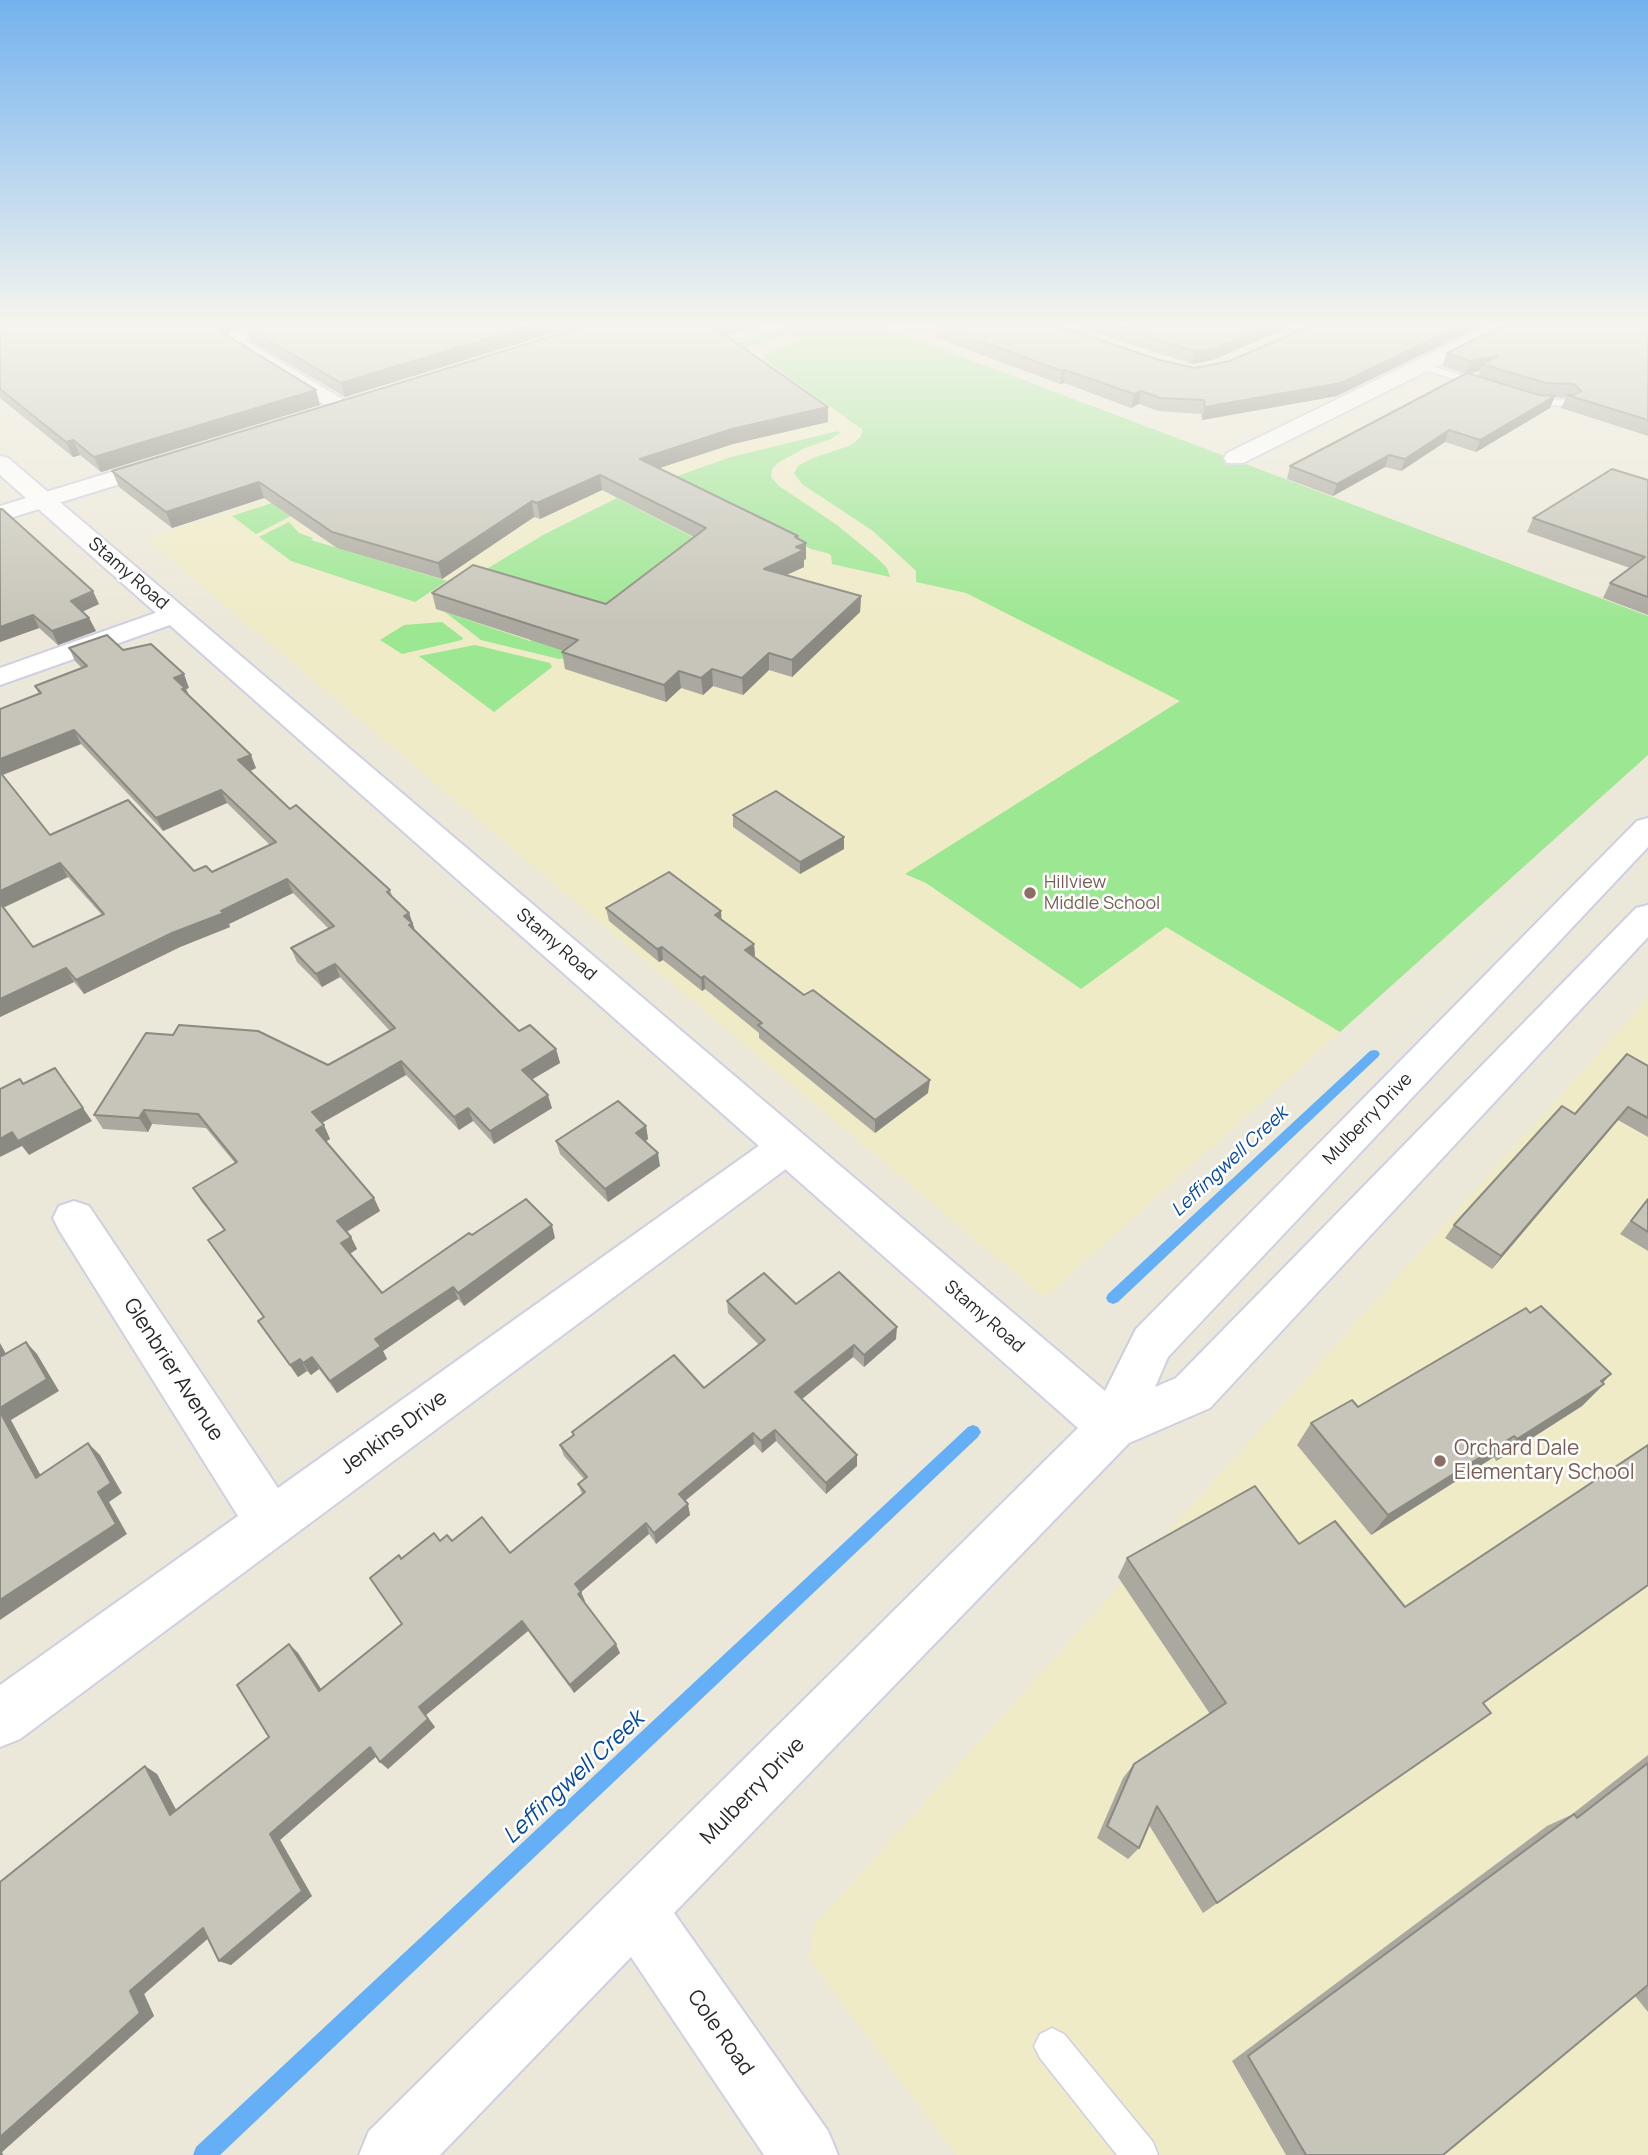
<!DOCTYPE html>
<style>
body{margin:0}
canvas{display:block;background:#ece8d9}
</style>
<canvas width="1648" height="2155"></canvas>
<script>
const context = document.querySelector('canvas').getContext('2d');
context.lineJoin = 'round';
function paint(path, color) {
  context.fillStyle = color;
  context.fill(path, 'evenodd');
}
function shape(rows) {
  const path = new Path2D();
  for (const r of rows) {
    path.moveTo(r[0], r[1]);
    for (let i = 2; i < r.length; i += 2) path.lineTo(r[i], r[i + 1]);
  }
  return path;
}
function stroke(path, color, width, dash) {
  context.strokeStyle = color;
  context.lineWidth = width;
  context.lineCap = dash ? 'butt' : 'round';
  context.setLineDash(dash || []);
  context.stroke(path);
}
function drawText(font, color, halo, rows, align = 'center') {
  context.font = font + ' Manrope,sans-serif';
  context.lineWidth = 5;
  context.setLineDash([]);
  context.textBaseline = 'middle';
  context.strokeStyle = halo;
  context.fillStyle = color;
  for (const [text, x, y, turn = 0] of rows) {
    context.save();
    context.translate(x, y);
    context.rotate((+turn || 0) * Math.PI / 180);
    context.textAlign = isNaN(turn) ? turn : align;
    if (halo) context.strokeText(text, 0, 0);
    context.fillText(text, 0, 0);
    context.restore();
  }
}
paint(shape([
 [804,321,867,321,1648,616,1648,755,1044,1298,146,539],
 [1648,998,1648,2155,956,2155,809,1959,815,1924]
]), '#efebc7');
paint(shape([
 [804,321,867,321,1648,616,1648,755,1340,1032,1166,927,1081,989,926,883,905,874,1180,701,966,593,916,582,916,571,873,531,802,484,794,473,798,466,813,458,849,446,860,438,863,430,765,360,767,353,801,340,787,334,651,380,640,375],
 [838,431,840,433,831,439,805,448,779,462,772,469,771,477,779,486,837,525,876,557,887,568,890,577,832,564,831,555,827,553,811,549,669,479,731,457],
 [617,498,704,543,604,621,470,579,543,535],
 [272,503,291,516,256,534,232,516],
 [289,522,299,533,313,538,311,540,447,581,415,602,291,561,259,537],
 [445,612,530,641,565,616,565,658,559,659,481,640],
 [442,622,463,638,462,640,402,654,380,640,404,625],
 [475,645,550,663,552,667,494,712,419,656]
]), '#9ce792');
paint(shape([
 [1374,1050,1378,1051,1380,1054,1378,1057,1118,1302,1113,1304,1108,1302,1106,1298,1108,1294,1370,1051,1374,1050],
 [973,1425,978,1427,981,1432,978,1437,220,2155,193,2155,196,2147,968,1427,973,1425]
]), '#65aff6');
const lane = shape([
 [1422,363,1491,384,1492,386,1487,389,1418,368,1417,366,1422,363],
 [1524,394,1540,399,1567,400,1573,403,1567,406,1539,405,1520,399,1518,397,1524,394],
 [1052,2028,1064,2034,1153,2142,1158,2155,1117,2155,1040,2058,1034,2046,1040,2034,1052,2028]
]);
const street = shape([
 [265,321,292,321,290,325,248,339,247,342,349,403,352,407,349,411,335,411,230,348,227,344,232,332,265,321],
 [1497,321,1521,321,1519,325,1243,463,1227,463,1224,458,1227,453,1497,321],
 [164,456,172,458,175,463,172,468,0,521,0,506,164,456],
 [175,606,184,608,188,614,184,620,0,685,0,668,175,606],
 [788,1130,802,1135,808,1146,802,1157,20,1739,0,1747,0,1685,238,1516,59,1230,53,1218,59,1206,74,1201,89,1206,278,1488,774,1135,788,1130]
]);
const secondary = shape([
 [0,456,8,458,1105,1391,1136,1329,1637,821,1648,818,1648,847,1168,1357,1155,1387,1176,1378,1636,908,1648,905,1648,937,1210,1408,1129,1443,674,1913,828,2131,838,2155,764,2155,631,1957,440,2155,359,2155,369,2131,1078,1428,0,475,0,456]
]);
stroke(lane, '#cfcfe3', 3);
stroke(street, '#cfcfe3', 4);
stroke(secondary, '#cfcfe3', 4);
paint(lane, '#fff');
paint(street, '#fff');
paint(secondary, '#fff');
paint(shape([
 [0,321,231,330,228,336,320,405,101,472,80,455,73,457,0,398],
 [592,321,345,397,250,341,246,327],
 [771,321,726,336,828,422,733,444,659,468,798,536,798,539,806,543,806,559,804,560,804,567,786,575,861,596,860,612,792,677,769,670,743,695,713,686,703,695,681,688,666,702,565,669,562,652,564,651,436,609,432,593,606,604,694,537,602,490,540,519,534,517,442,579,337,548,264,498,172,528,119,487,112,471],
 [1059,321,1301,321,1213,360,1192,364],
 [1648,321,1648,436,1561,408,1566,398,1554,397,1550,408,1476,452,1445,442,1401,471,1385,467,1333,496,1287,479,1290,466,1466,374,1442,366,1447,353],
 [1480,371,1478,376,1468,373],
 [937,325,1159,360,1195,368,1337,396,1202,420,1201,414,1158,411,1139,404,1131,408,1064,383,1060,384,936,338],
 [1648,480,1648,615,1603,598,1610,583,1630,568,1527,532,1533,518],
 [0,509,99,604,82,612,89,618,96,631,58,645,39,628,0,642],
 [69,648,123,650,189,688,186,689,189,695,256,768,250,771,290,809,390,890,393,898,409,913,414,929,519,1031,556,1049,560,1063,532,1079,552,1108,494,1144,473,1121,459,1130,406,1075,322,1123,330,1139,325,1142,374,1198,380,1211,347,1232,351,1237,357,1249,350,1254,382,1293,472,1235,555,1238,464,1306,458,1299,383,1351,387,1359,337,1393,319,1369,311,1375,307,1371,298,1377,258,1321,263,1317,208,1240,224,1230,201,1201,193,1188,235,1163,206,1128,152,1124,148,1132,103,1129,94,1115,328,1065,390,1031,340,977,322,987,297,962,291,948,329,929,293,893,229,924,230,927,180,947,84,994,74,982,0,1017,0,709,39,694,35,686,82,668,75,661],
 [81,744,163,831,227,803,270,845,212,872,194,871,50,835,2,775],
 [68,877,102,915,33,947,3,908],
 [733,815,844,849,800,874,733,827],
 [606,908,722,919,754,944,755,957,928,1093,875,1133,759,1038,759,1033,705,989,702,991,663,960,659,962,609,921],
 [1648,1066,1648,1137,1618,1120,1492,1269,1445,1238,1454,1225,1575,1114],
 [646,1126,648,1139,646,1141,660,1166,608,1202,560,1154,556,1141],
 [1648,1198,1648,1251,1620,1234],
 [727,1301,796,1304,896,1339,864,1367,853,1357,802,1399,857,1466,826,1494,776,1441,762,1453,754,1444,685,1501,690,1515,656,1544,649,1534,581,1592,584,1602,620,1653,574,1693,528,1631,426,1715,435,1727,388,1769,380,1762,376,1756,280,1840,312,1896,231,1965,219,1961,209,1938,144,1994,154,2016,2,2152,3,2155,0,2155,157,1774,176,1810,269,1737,289,1644,298,1653,321,1689,402,1624,401,1559,440,1541,452,1541,510,1553,582,1494,578,1484,584,1479,564,1456,560,1445,573,1435,572,1432,704,1388,759,1345,728,1313],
 [1603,1383,1604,1384,1582,1406,1496,1461,1494,1457,1371,1535,1297,1445,1311,1423,1358,1407],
 [1299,1544,1483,1703,1491,1713,1203,1913,1149,1825,1139,1848,1128,1859,1097,1838,1123,1778,1134,1764,1210,1714,1118,1577,1127,1558],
 [1648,1755,1648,2012,1635,1996,1443,2155,1286,2155,1232,2061,1547,1826,1571,1815]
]), '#aba99f');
paint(shape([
 [224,321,256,321,231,330,224,345,220,331],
 [545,321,592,321,345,397,341,383],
 [728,321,771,321,713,340,712,326],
 [1276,321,1301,321,1213,360,1192,364,1195,351],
 [1470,321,1491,321,1337,396,1202,420,1205,407],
 [1498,356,1482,364,1479,371,1466,374,1470,361],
 [1065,370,1064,383,1060,384,1062,371],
 [316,390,320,405,101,472,94,457],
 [1141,391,1139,404,1131,408,1134,394],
 [1555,396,1550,408,1476,452,1480,440],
 [828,407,828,422,733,444,641,474,640,459,732,429],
 [1449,430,1445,442,1401,471,1405,459],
 [73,440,80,455,73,457,66,442],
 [1389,455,1385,467,1333,496,1337,484],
 [600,475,602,490,540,519,537,503],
 [259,482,264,498,172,528,166,512],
 [532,501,534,517,442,579,438,563],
 [798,536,799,546,806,543,806,559,804,560,804,567,765,585,764,569,795,537],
 [93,591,99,604,77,614,71,601],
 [861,596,860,612,792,677,792,660],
 [33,615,39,628,0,642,0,627],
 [89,618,96,631,58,645,52,631],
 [769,653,769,670,743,695,742,678],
 [712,669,713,686,703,695,701,678],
 [679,671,681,688,666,702,664,685],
 [184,674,189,688,186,689,191,701,174,678],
 [74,730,81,744,0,776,0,759],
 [251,755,256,768,244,774,238,760],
 [221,790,227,803,163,831,156,818],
 [844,837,844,849,800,874,800,862],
 [60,863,68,877,2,908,0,905,0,891],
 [287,879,293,893,229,924,230,927,180,947,84,994,76,980],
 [721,911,722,925,715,915],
 [409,913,414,927,416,937,404,916],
 [754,944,755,957,745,950],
 [662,947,663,960,659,962,657,949],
 [335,964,340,977,322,987,316,974],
 [66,968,74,982,0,1017,0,999],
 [704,976,705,989,702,991,701,978],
 [556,1049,560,1063,526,1083,522,1070],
 [401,1061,406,1075,318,1125,312,1112],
 [930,1080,928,1093,875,1133,875,1120],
 [548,1095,552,1108,494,1144,490,1131],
 [1628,1107,1618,1120,1492,1269,1501,1256],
 [83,1108,92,1121,29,1155,22,1146,0,1157,0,1139,12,1132],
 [468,1108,473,1121,459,1130,454,1117],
 [144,1110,152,1124,148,1132,139,1118],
 [324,1125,330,1139,322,1144,316,1130],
 [646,1126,648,1139,638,1146,636,1133],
 [658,1153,660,1166,608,1202,605,1189],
 [374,1198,380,1211,344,1233,337,1221],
 [552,1225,555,1238,464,1306,458,1293],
 [351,1237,357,1249,348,1255,341,1243],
 [453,1287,458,1299,383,1351,387,1359,337,1393,330,1381,375,1339],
 [897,1327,896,1339,864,1367,864,1355],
 [26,1342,37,1354,59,1391,11,1420,48,1489,36,1478,0,1412,0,1408],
 [0,1343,14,1368,2,1356,0,1352],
 [854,1345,853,1357,796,1404,795,1392],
 [312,1357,319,1369,311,1375,303,1363],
 [300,1359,307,1371,298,1377,290,1365],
 [1611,1374,1598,1388,1604,1384,1582,1406,1496,1461,1517,1439],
 [775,1430,776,1441,762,1453,761,1441],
 [753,1433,754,1444,681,1504,679,1494],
 [1514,1436,1494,1457,1371,1535,1388,1515],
 [88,1443,100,1455,122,1493,109,1502,127,1534,0,1620,0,1600,98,1492],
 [857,1455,857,1466,826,1494,826,1483],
 [688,1504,690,1515,656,1544,654,1533],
 [646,1523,649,1534,581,1592,585,1601,582,1604,575,1584],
 [522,1621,528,1631,426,1715,435,1727,388,1769,380,1762,419,1707],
 [289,1644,298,1653,328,1700,319,1691],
 [616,1644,620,1653,574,1693,570,1685],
 [370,1747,378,1755,280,1840,312,1896,231,1965,219,1961,270,1834],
 [145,1766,157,1774,182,1821,170,1815],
 [203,1928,215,1932,144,1994,154,2016,2,2152,3,2155,0,2155,0,2137,130,1991]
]), '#8b8a82');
const building = shape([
 [0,321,224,321,220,331,316,390,94,457,73,440,66,442,0,389,0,321],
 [264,321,545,321,341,383,246,327,264,321],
 [602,321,728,321,712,326,828,407,732,429,640,459,798,536,795,537,806,543,796,547,804,550,764,569,861,596,792,660,769,653,742,678,712,669,701,678,679,671,664,685,562,652,578,640,432,593,473,565,606,604,706,528,600,475,537,503,532,501,438,563,332,532,259,482,166,512,112,471,602,321],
 [949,321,1044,321,1159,360,1195,368,1230,361,1321,321,1470,321,1341,383,1205,407,1204,400,1160,398,1141,391,1134,394,1065,370,1062,371,937,325,949,321],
 [1099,321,1276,321,1216,348,1195,351,1099,321],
 [1512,321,1648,321,1648,420,1567,395,1574,395,1581,391,1574,384,1546,383,1482,364,1498,356,1470,361,1447,353,1512,321],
 [1467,373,1539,395,1555,396,1480,440,1449,430,1405,459,1389,455,1337,484,1290,466,1467,373],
 [1612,469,1648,480,1648,597,1610,583,1645,557,1533,518,1612,469],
 [0,509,2,509,93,591,71,601,89,618,52,631,33,615,0,627,0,509],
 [107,635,123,650,151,644,184,674,174,678,185,688,182,689,251,755,238,760,290,809,296,805,390,890,387,892,409,913,404,916,412,923,409,925,519,1031,530,1025,556,1049,522,1070,548,1095,490,1131,468,1108,454,1117,401,1061,312,1112,324,1125,316,1130,374,1198,337,1221,351,1237,341,1243,382,1293,469,1233,472,1235,526,1199,552,1225,458,1293,453,1287,375,1339,381,1346,330,1381,312,1357,303,1363,300,1359,290,1365,258,1321,264,1317,208,1240,225,1230,193,1188,237,1162,198,1114,144,1110,139,1118,94,1115,146,1033,173,1035,179,1025,258,1031,328,1065,395,1028,335,964,316,974,291,948,334,926,287,879,221,911,224,913,172,933,76,980,66,968,0,999,0,903,33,947,104,914,60,863,0,891,0,772,50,835,128,800,194,871,206,866,212,872,276,842,221,790,156,818,74,730,0,759,0,709,41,693,35,686,87,666,69,648,107,635],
 [776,791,844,837,800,862,733,815,776,791],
 [669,872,721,911,715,915,754,944,745,950,804,995,813,990,930,1080,875,1120,758,1025,762,1023,704,976,701,978,662,947,657,949,606,908,669,872],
 [1627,1054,1648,1066,1648,1118,1628,1107,1501,1256,1454,1225,1562,1106,1575,1114,1627,1054],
 [55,1068,83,1108,18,1141,12,1132,0,1139,0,1089,20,1079,23,1084,55,1068],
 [618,1101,646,1126,636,1133,658,1153,605,1189,556,1141,618,1101],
 [1648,1199,1648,1232,1631,1221,1648,1199],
 [839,1272,897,1327,864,1355,854,1345,795,1392,857,1455,826,1483,775,1430,761,1441,753,1433,679,1494,688,1504,654,1533,646,1523,575,1584,581,1592,578,1594,616,1644,570,1685,522,1621,419,1707,428,1719,380,1762,370,1747,270,1834,302,1891,219,1961,203,1928,130,1991,140,2013,0,2137,0,1882,145,1766,170,1815,269,1737,237,1685,289,1644,319,1691,402,1624,370,1578,399,1555,401,1559,434,1533,440,1541,447,1535,452,1541,482,1517,510,1553,585,1492,578,1484,587,1477,560,1445,574,1435,572,1432,674,1355,704,1388,765,1340,727,1301,764,1273,796,1304,839,1272],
 [1541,1306,1611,1374,1601,1381,1604,1384,1517,1439,1514,1436,1388,1515,1311,1423,1352,1400,1358,1407,1526,1308,1530,1313,1541,1306],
 [26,1342,47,1379,0,1408,0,1352,2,1356,26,1342],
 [0,1412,36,1478,88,1443,111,1483,98,1492,116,1524,0,1600,0,1412],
 [1648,1445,1648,1585,1483,1703,1491,1713,1217,1903,1157,1806,1139,1848,1107,1826,1134,1764,1226,1703,1127,1558,1255,1486,1299,1544,1335,1521,1405,1607,1648,1445],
 [1648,1763,1648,1985,1443,2155,1306,2155,1248,2056,1574,1814,1577,1818,1648,1763]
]);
paint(building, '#c7c5b9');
stroke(building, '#8b8a82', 2);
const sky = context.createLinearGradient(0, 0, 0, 623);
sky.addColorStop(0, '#73b2ee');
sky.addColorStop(0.52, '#f6f5ee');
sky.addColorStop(1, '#f6f5ee00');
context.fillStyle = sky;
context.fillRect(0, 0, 1648, 623);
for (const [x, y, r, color] of [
 [1030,893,7,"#8d6e63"],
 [1440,1461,7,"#8d6e63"]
]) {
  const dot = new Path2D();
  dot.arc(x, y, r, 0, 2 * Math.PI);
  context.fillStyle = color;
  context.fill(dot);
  stroke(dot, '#fff', 2.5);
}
drawText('18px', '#292929', '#fff', [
 ["Stamy Road",128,574,41],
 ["Stamy Road",556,945,41],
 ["Mulberry Drive",1368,1119,-46],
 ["Stamy Road",984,1317,41]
]);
drawText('18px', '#785e54', '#fff', [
 ["Hillview",1044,883],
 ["Middle School",1044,904]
], 'left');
drawText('italic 19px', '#0549a1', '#fff', [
 ["Leffingwell Creek",1230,1162,-43]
]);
drawText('21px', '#292929', '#fff', [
 ["Glenbrier Avenue",173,1370,57],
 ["Jenkins Drive",394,1433,-36],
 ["Mulberry Drive",753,1791,-46],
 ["Cole Road",720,2033,55]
]);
drawText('21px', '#785e54', '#fff', [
 ["Orchard Dale",1454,1449],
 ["Elementary School",1454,1473]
], 'left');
drawText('italic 23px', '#0549a1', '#fff', [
 ["Leffingwell Creek",574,1778,-43]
]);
</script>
